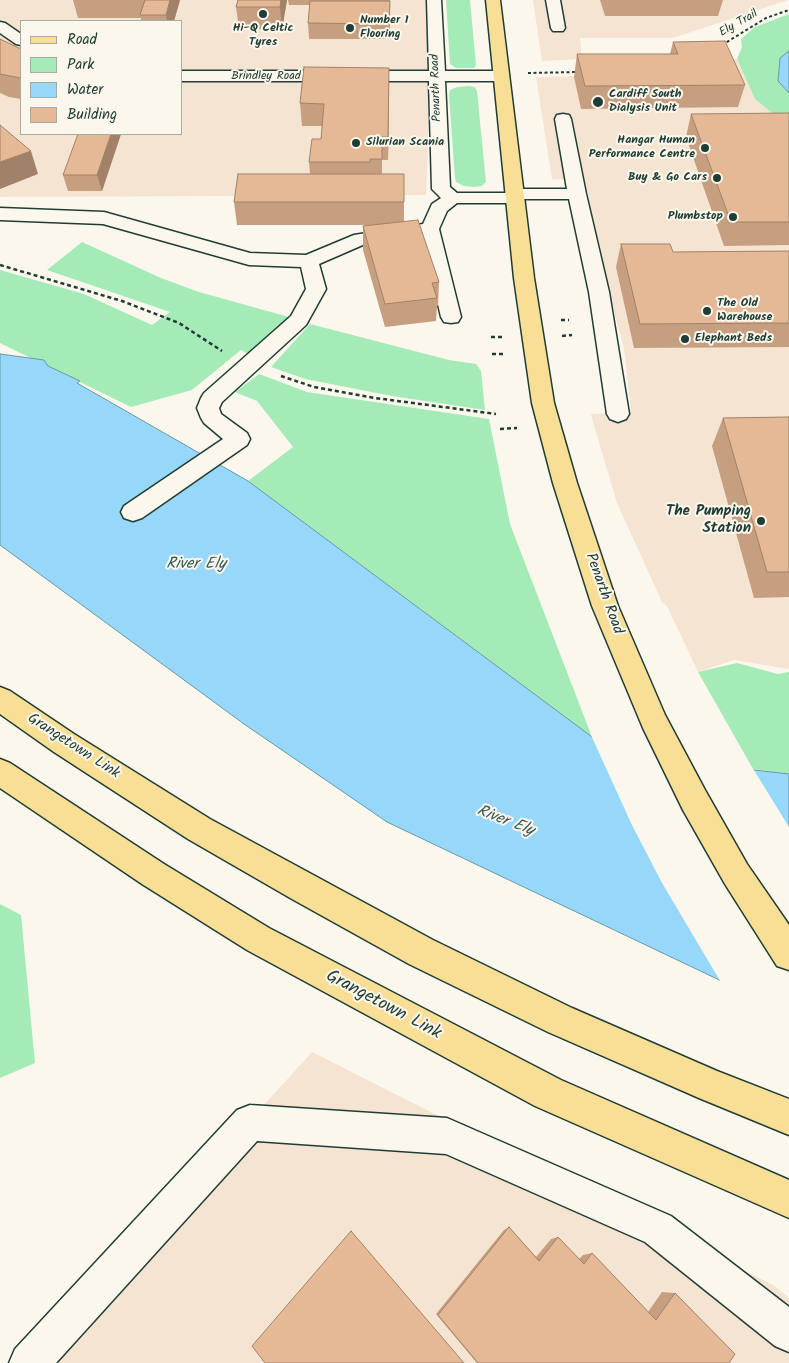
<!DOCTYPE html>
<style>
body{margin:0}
#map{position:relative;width:789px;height:1363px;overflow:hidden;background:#fbf7ec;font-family:Kalam,sans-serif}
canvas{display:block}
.legend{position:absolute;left:20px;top:20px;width:162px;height:115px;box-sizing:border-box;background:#fbf7ec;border:1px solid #a3ada2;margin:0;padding:6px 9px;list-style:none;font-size:15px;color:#1f3d34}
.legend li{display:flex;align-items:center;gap:10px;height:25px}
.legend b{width:25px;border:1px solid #a3ada2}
</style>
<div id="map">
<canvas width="789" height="1363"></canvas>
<ul class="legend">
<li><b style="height:6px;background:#f9df96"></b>Road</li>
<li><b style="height:14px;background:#a5ebb8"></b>Park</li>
<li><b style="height:14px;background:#97d7f9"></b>Water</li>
<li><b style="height:14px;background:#e6b996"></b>Building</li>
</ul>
</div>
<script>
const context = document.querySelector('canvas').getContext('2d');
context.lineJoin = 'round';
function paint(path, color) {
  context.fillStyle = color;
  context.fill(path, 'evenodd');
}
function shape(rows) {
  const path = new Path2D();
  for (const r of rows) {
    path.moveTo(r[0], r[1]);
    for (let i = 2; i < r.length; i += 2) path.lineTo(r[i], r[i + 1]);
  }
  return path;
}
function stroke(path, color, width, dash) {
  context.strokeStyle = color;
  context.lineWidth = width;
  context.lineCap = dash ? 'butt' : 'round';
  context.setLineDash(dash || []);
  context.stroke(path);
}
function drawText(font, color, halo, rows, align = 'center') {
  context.font = font + ' Kalam,sans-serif';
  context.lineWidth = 4;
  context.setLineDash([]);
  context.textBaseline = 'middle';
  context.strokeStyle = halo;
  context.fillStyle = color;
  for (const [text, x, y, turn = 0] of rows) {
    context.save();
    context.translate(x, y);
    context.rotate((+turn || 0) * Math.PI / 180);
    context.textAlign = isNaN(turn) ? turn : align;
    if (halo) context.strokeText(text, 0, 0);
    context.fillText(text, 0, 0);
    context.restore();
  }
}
paint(shape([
 [0,0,434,0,428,68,428,147,426,195,0,197],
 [21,21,181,21,181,134,21,134],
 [533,0,788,0,673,38,580,38,582,59,542,61],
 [737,59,755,99,789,127,789,669,734,660,698,672,667,606,662,602,617,503,593,422,591,414,631,412,624,348,598,256,581,180,552,179,536,77,575,76,708,60],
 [312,1052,775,1286,789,1298,789,1363,29,1363]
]), '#f5e4d2');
paint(shape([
 [446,0,470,0,476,65,474,68,456,68,450,64],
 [789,14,789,51,780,59,778,80,789,93,789,127,755,99,737,59,742,47,741,39,755,27],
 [468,86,475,87,477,91,486,182,482,186,474,187,464,186,456,182,455,178,449,95,450,90,457,87],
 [82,242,161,278,199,292,289,317,248,354,241,350,192,390,131,407,0,343,0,270,84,294,152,325,170,312,47,270],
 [310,324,449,360,476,364,481,371,485,410,392,396,305,379,271,367],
 [259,374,307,392,489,419,510,524,592,737,248,481,293,447,257,401,235,392],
 [737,663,778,674,789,672,789,774,753,769,698,672],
 [0,904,21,915,35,1063,0,1078]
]), '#a5ebb8');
const water = shape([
 [789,51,789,93,778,81,780,58,789,51],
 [0,354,44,360,48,366,80,381,77,383,248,481,615,754,789,774,789,1007,774,1006,387,822,244,724,0,545,0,354]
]);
paint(water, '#97d7f9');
stroke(water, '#6799aa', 1);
paint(shape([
 [590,733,616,752,752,767,789,827,789,1010,773,1008,722,984,662,883,631,823]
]), '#fbf7ec');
const minor = shape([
 [427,0,441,0,445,71,501,71,507,73,509,76,507,79,501,81,445,81,450,187,457,193,507,193,515,189,567,189,555,119,557,115,563,114,569,115,571,119,586,194,609,292,629,414,626,419,618,422,610,419,607,414,589,292,569,199,523,199,515,203,457,203,447,211,439,229,461,317,458,322,451,323,444,322,441,317,422,236,365,244,319,264,326,289,306,325,222,402,219,408,221,414,247,433,250,439,247,445,142,518,133,521,124,518,121,512,124,506,223,439,204,423,201,418,197,408,201,398,204,393,291,316,306,289,301,267,249,265,103,224,0,220,0,208,104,212,250,253,306,255,354,235,423,224,432,204,441,198,432,189,429,81,181,81,181,71,429,71,427,0],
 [546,0,560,0,565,28,563,31,553,31,551,28,546,0],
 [0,22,5,23,21,34,21,45,16,44,0,33,0,22],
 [250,1105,447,1118,671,1216,789,1307,789,1352,775,1346,645,1242,446,1154,257,1141,56,1363,9,1363,15,1349,237,1110,250,1105]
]);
const major = shape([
 [486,0,500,0,534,278,554,403,577,483,618,606,665,715,705,790,747,864,789,925,789,970,777,966,725,884,683,810,643,728,592,606,553,483,532,403,514,278,486,0],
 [0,687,10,691,74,734,210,819,433,940,572,1008,717,1071,789,1099,789,1135,699,1098,548,1032,409,964,292,899,188,839,54,752,0,714,0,687],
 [0,759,10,763,164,864,269,928,561,1080,789,1180,789,1218,535,1106,247,950,142,884,0,788,0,759]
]);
stroke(minor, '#1f3d34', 3);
stroke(major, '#1f3d34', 3);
stroke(shape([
 [722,45,766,18,789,10],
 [528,73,577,72]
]), '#1f3d34', 2, [3, 2.5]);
stroke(shape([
 [0,265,122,301,179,323,222,351],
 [561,320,569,320],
 [562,336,572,335],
 [491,337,502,337],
 [492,354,505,354],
 [281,376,314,387,375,398,496,414],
 [500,429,517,428]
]), '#1f3d34', 2.5, [4, 3]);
paint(minor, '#fbf7ec');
paint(major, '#f9df96');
paint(shape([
 [73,0,180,0,174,21,141,21,141,18,78,18],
 [238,0,287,0,282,29,239,29,236,7],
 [288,0,390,0,389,39,309,39,308,23,310,5,289,5],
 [600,0,723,0,718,16,605,16],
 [0,39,21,49,21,99,9,97,0,93],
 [673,42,745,85,738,107,581,109,574,77,577,54,670,54],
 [389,90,388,160,382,160,382,174,404,202,404,222,439,282,438,306,437,306,436,321,385,327,363,250,363,226,371,225,237,225,234,202,310,174,309,162,321,139,322,126,302,126,300,103],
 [691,114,789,114,789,245,724,246,686,137],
 [121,134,102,191,68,191,63,175],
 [621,244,673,252,789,251,789,347,634,348,616,267],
 [789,417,789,597,754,598,712,446,723,418],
 [509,1227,536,1257,551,1239,558,1237,579,1259,583,1255,592,1253,648,1312,662,1292,675,1293,729,1363,477,1363,436,1314,504,1230]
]), '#c69f81');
paint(shape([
 [170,0,180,0,174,21,167,21,166,15],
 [281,0,287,0,282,29,280,7],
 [390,1,390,16,389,39,389,24],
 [389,68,389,90,388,160,388,137],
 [111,134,121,134,102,191,97,175],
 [31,151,38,174,0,189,0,162]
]), '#a18269');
const building = shape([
 [145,0,170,0,166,15,140,15,145,0],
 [238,0,281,0,280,7,236,7,238,0],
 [310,1,390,1,389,24,308,23,310,1],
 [0,39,21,49,21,78,0,74,0,39],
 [725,41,745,85,585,86,577,54,678,54,673,42,725,41],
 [304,67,389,68,388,137,382,137,382,159,370,159,370,162,309,162,312,139,321,139,324,104,300,103,304,67],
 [789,113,789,222,731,222,691,114,789,113],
 [0,125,31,151,0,162,0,125],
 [78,134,111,134,97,175,63,175,78,134],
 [238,174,404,174,404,202,234,202,238,174],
 [418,220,439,282,432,283,437,298,385,304,363,226,418,220],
 [621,244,670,244,673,252,789,251,789,323,640,324,621,244],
 [789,417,789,572,767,572,723,418,789,417],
 [509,1227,539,1261,558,1237,584,1264,592,1253,656,1320,675,1293,735,1354,729,1363,478,1363,438,1315,509,1227],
 [351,1231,464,1363,265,1363,252,1346,351,1231]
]);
paint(building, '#e6b996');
stroke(building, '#a18269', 1);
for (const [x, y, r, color] of [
 [263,14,5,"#1f3d34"],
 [350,28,5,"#1f3d34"],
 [598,102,6,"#1f3d34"],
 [356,143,5,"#1f3d34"],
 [705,148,5,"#1f3d34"],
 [717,178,5,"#1f3d34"],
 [733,217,5,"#1f3d34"],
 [707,311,5,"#1f3d34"],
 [685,339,5,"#1f3d34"],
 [761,521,5,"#1f3d34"]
]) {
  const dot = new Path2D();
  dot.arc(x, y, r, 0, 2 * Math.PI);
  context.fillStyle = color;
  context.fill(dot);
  stroke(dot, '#fbf7ec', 2);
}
drawText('bold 12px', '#1f3d34', '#fbf7ec', [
 ["Number 1",360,21],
 ["Flooring",360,35],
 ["Hi-Q Celtic",263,29,"center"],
 ["Tyres",263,43,"center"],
 ["Cardiff South",609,95],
 ["Dialysis Unit",609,109],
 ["Hangar Human",695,141,"right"],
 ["Performance Centre",695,155,"right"],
 ["Silurian Scania",366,143],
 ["Buy & Go Cars",707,178,"right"],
 ["Plumbstop",723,217,"right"],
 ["The Old",717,304],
 ["Warehouse",717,318],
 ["Elephant Beds",695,339]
], 'left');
drawText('12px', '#1f3d34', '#fbf7ec', [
 ["Ely Trail",739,24,-30],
 ["Brindley Road",266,77],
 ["Penarth Road",437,88,-92]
]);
drawText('bold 15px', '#1f3d34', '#fbf7ec', [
 ["The Pumping",751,512],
 ["Station",751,529]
], 'right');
drawText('15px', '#1f3d34', '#fbf7ec', [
 ["Penarth Road",603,594,70],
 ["Grangetown Link",73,747,33]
]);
drawText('italic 16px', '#375c5b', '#fbf7ec', [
 ["River Ely",196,565],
 ["River Ely",505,822,21]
]);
drawText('18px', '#1f3d34', '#fbf7ec', [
 ["Grangetown Link",383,1006,28]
]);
</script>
